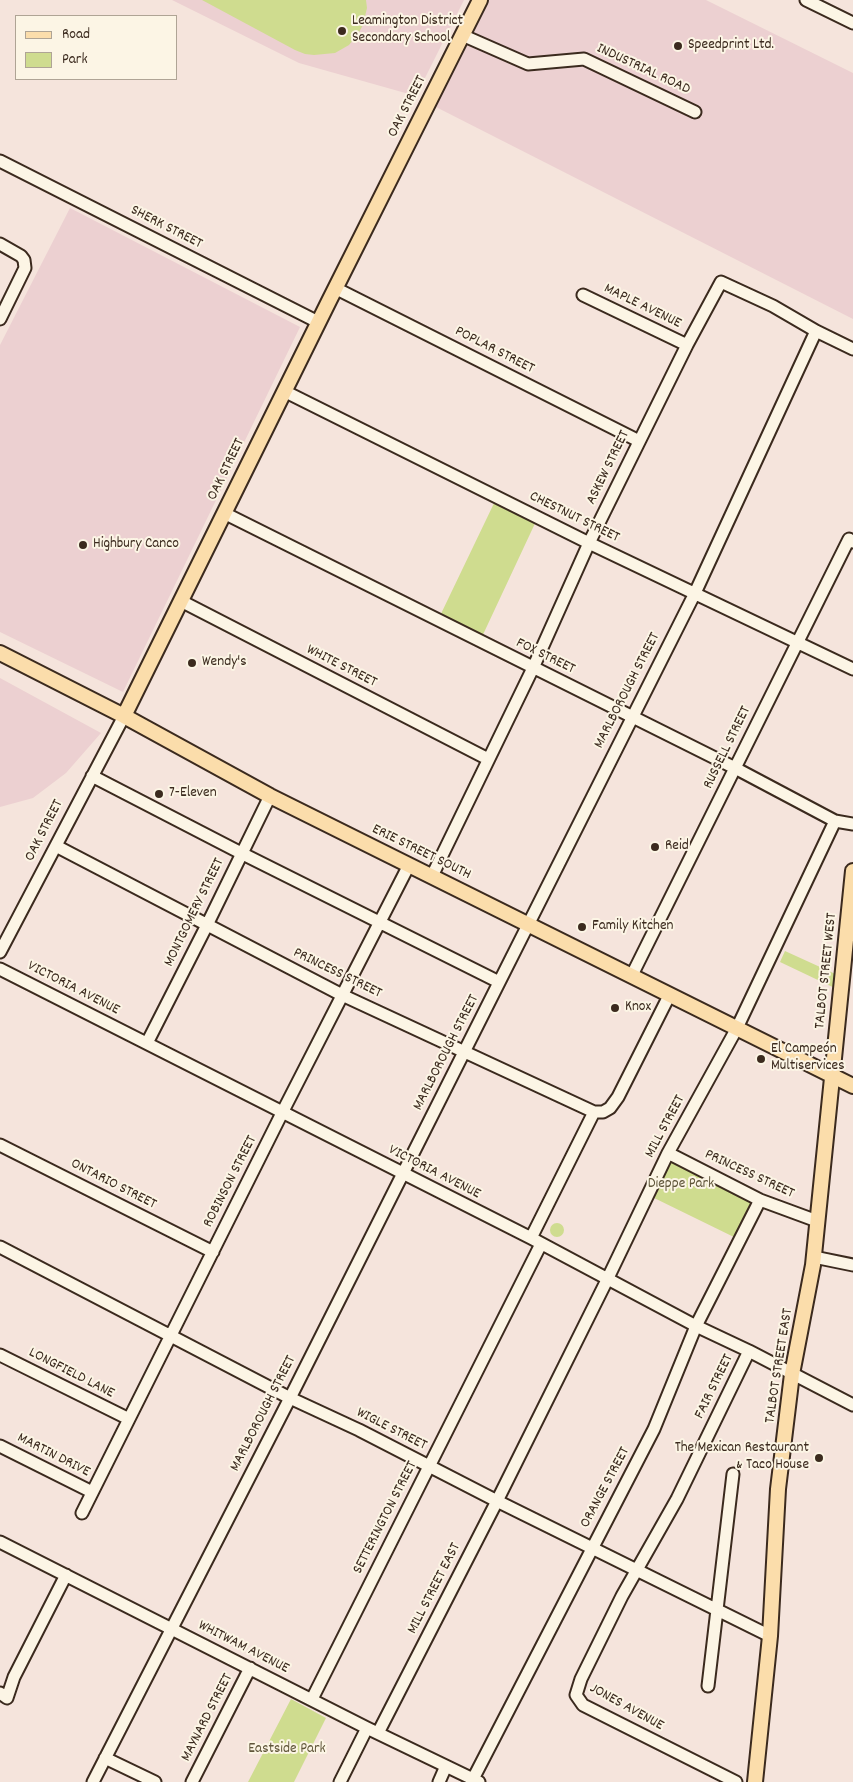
<!DOCTYPE html>
<meta charset="utf-8">
<style>
body{margin:0}
#map{position:relative;width:853px;height:1782px;overflow:hidden;background:#f5e4dc;font-family:Dekko,sans-serif}
canvas{display:block}
.legend{position:absolute;left:15px;top:15px;width:162px;height:65px;box-sizing:border-box;background:#fcf5e5;border:1px solid #afa495;margin:0;padding:6px 9px;list-style:none;font-size:15px;color:#3b2a1e}
.legend li{display:flex;align-items:center;gap:10px;height:25px}
.legend b{width:25px;border:1px solid #afa495}
</style>
<div id="map">
<canvas width="853" height="1782"></canvas>
<ul class="legend">
<li><b style="height:6px;background:#fbddab"></b>Road</li>
<li><b style="height:14px;background:#cfdc8f"></b>Park</li>
</ul>
</div>
<script>
const context = document.querySelector('canvas').getContext('2d');
context.lineJoin = 'round';
function paint(path, color) {
  context.fillStyle = color;
  context.fill(path, 'evenodd');
}
function shape(rows) {
  const path = new Path2D();
  for (const r of rows) {
    if (r.length === 3) {
      path.moveTo(r[0] + r[2], r[1]);
      path.arc(r[0], r[1], r[2], 0, 2 * Math.PI);
      continue;
    }
    path.moveTo(r[0], r[1]);
    for (let i = 2; i < r.length; i += 2) path.lineTo(r[i], r[i + 1]);
  }
  return path;
}
function stroke(path, color, width, dash) {
  context.strokeStyle = color;
  context.lineWidth = width;
  context.lineCap = dash ? 'butt' : 'round';
  context.setLineDash(dash || []);
  context.stroke(path);
}
function drawText(font, color, halo, rows, align = 'center') {
  context.font = font + ' Dekko,sans-serif';
  context.lineWidth = 4;
  context.setLineDash([]);
  context.textBaseline = 'middle';
  context.strokeStyle = halo;
  context.fillStyle = color;
  for (const [text, x, y, turn = 0] of rows) {
    context.save();
    context.translate(x, y);
    context.rotate((+turn || 0) * Math.PI / 180);
    context.textAlign = isNaN(turn) ? turn : align;
    if (halo) context.strokeText(text, 0, 0);
    context.fillText(text, 0, 0);
    context.restore();
  }
}
paint(shape([
 [172,0,464,0,416,96,299,63],
 [487,0,706,0,853,73,853,319,434,106],
 [70,208,300,327,123,692,0,632,0,345],
 [0,678,101,733,66,773,33,798,0,807]
]), '#ecd0d1');
paint(shape([
 [202,0,366,0,367,8,363,25,358,34,349,45,335,53,314,55,305,54,295,50],
 [497,497,538,517,480,641,438,620],
 [785,951,842,977,841,991,780,962],
 [668,1153,760,1200,740,1240,648,1195],
 [557,1230,7],
 [291,1699,326,1718,294,1782,248,1782]
]), '#cfdc8f');
const minor = shape([
 [806,0,853,23],
 [462,35,528,64,584,59,695,112],
 [0,161,318,322],
 [0,244,21,256,24,260,25,268,0,319],
 [335,288,639,441],
 [583,295,687,345],
 [284,391,589,543,853,669],
 [224,513,735,768,835,821,853,824],
 [181,601,488,759],
 [92,776,241,853,499,982],
 [56,846,342,995,594,1112,603,1112,610,1108,618,1097,670,994],
 [432,876,533,668,589,543,687,345,721,282,773,306,816,331,853,349],
 [0,952,124,716],
 [0,969,531,1238,696,1326,749,1351,853,1405],
 [632,975,849,539,853,542],
 [147,1043,207,925,270,796],
 [0,1145,213,1252],
 [668,1153,760,1200,817,1221],
 [531,1238,594,1112],
 [0,1247,290,1398,359,1430,497,1501,770,1636],
 [814,1257,853,1265],
 [0,1355,129,1419],
 [0,1446,92,1492],
 [82,1513,282,1113,409,865],
 [0,1542,367,1728,479,1782],
 [708,1686,733,1474],
 [0,1693,7,1698,14,1677,66,1575],
 [312,1699,541,1244],
 [378,1733,497,1501,607,1280,668,1153,737,1028,835,821],
 [105,1758,155,1782],
 [473,1779,654,1429,696,1326,760,1200],
 [93,1782,290,1398,695,593,816,331],
 [192,1782,250,1668],
 [340,1782,367,1728],
 [439,1782,446,1766],
 [736,1782,583,1705,576,1695,581,1679,622,1596,677,1499,749,1351]
]);
const major = shape([
 [0,653,124,716,270,796,853,1086],
 [124,716,329,301,480,0],
 [755,1782,770,1636,778,1489,792,1374,813,1265,853,871]
]);
stroke(minor, '#3b2a1e', 15);
stroke(major, '#3b2a1e', 18);
stroke(minor, '#fcf5e5', 11);
stroke(major, '#fbddab', 14);
for (const [x, y, r, color] of [
 [342,31,5,"#3b2a1e"],
 [678,46,5,"#3b2a1e"],
 [83,545,5,"#3b2a1e"],
 [192,663,5,"#3b2a1e"],
 [159,794,5,"#3b2a1e"],
 [655,847,5,"#3b2a1e"],
 [582,927,5,"#3b2a1e"],
 [615,1008,5,"#3b2a1e"],
 [761,1059,5,"#3b2a1e"],
 [819,1458,5,"#3b2a1e"]
]) {
  const dot = new Path2D();
  dot.arc(x, y, r, 0, 2 * Math.PI);
  context.fillStyle = color;
  context.fill(dot);
  stroke(dot, '#fcf5e5', 2);
}
drawText('15px', '#3b2a1e', '#fcf5e5', [
 ["Leamington District",352,22],
 ["Secondary School",352,39],
 ["Speedprint Ltd.",688,46],
 ["Highbury Canco",93,545],
 ["Wendy's",202,663],
 ["7-Eleven",169,794],
 ["Reid",665,847],
 ["Family Kitchen",592,927],
 ["Knox",625,1008],
 ["El Campeón",771,1050],
 ["Multiservices",771,1067],
 ["The Mexican Restaurant",809,1449,"right"],
 ["& Taco House",809,1466,"right"]
], 'left');
drawText('15px', '#3b2a1e', '#fcf5e5', [
 ["INDUSTRIAL ROAD",643,70,25],
 ["OAK STREET",408,107,-63],
 ["SHERK STREET",166,228,27],
 ["MAPLE AVENUE",642,307,26],
 ["POPLAR STREET",494,351,27],
 ["ASKEW STREET",609,468,-64],
 ["OAK STREET",227,470,-64],
 ["CHESTNUT STREET",574,518,26],
 ["FOX STREET",545,657,26],
 ["WHITE STREET",341,667,27],
 ["MARLBOROUGH STREET",628,691,-63],
 ["RUSSELL STREET",728,748,-64],
 ["OAK STREET",45,831,-63],
 ["ERIE STREET SOUTH",421,853,26],
 ["MONTGOMERY STREET",195,913,-64],
 ["TALBOT STREET WEST",827,971,-84],
 ["PRINCESS STREET",337,974,26],
 ["VICTORIA AVENUE",73,989,27],
 ["MARLBOROUGH STREET",447,1053,-63],
 ["MILL STREET",666,1127,-62],
 ["VICTORIA AVENUE",434,1173,27],
 ["PRINCESS STREET",749,1175,25],
 ["ROBINSON STREET",231,1182,-63],
 ["ONTARIO STREET",113,1185,27],
 ["TALBOT STREET EAST",780,1366,-81],
 ["LONGFIELD LANE",71,1374,27],
 ["FAIR STREET",715,1387,-64],
 ["MARLBOROUGH STREET",264,1414,-63],
 ["WIGLE STREET",391,1430,27],
 ["MARTIN DRIVE",53,1456,27],
 ["ORANGE STREET",606,1488,-62],
 ["SETTERINGTON STREET",386,1518,-63],
 ["MILL STREET EAST",435,1589,-63],
 ["WHITWAM AVENUE",243,1648,27],
 ["JONES AVENUE",626,1708,29],
 ["MAYNARD STREET",208,1718,-63]
]);
drawText('15px', '#60563a', '#fcf5e5', [
 ["Dieppe Park",681,1185],
 ["Eastside Park",287,1750]
]);
</script>
